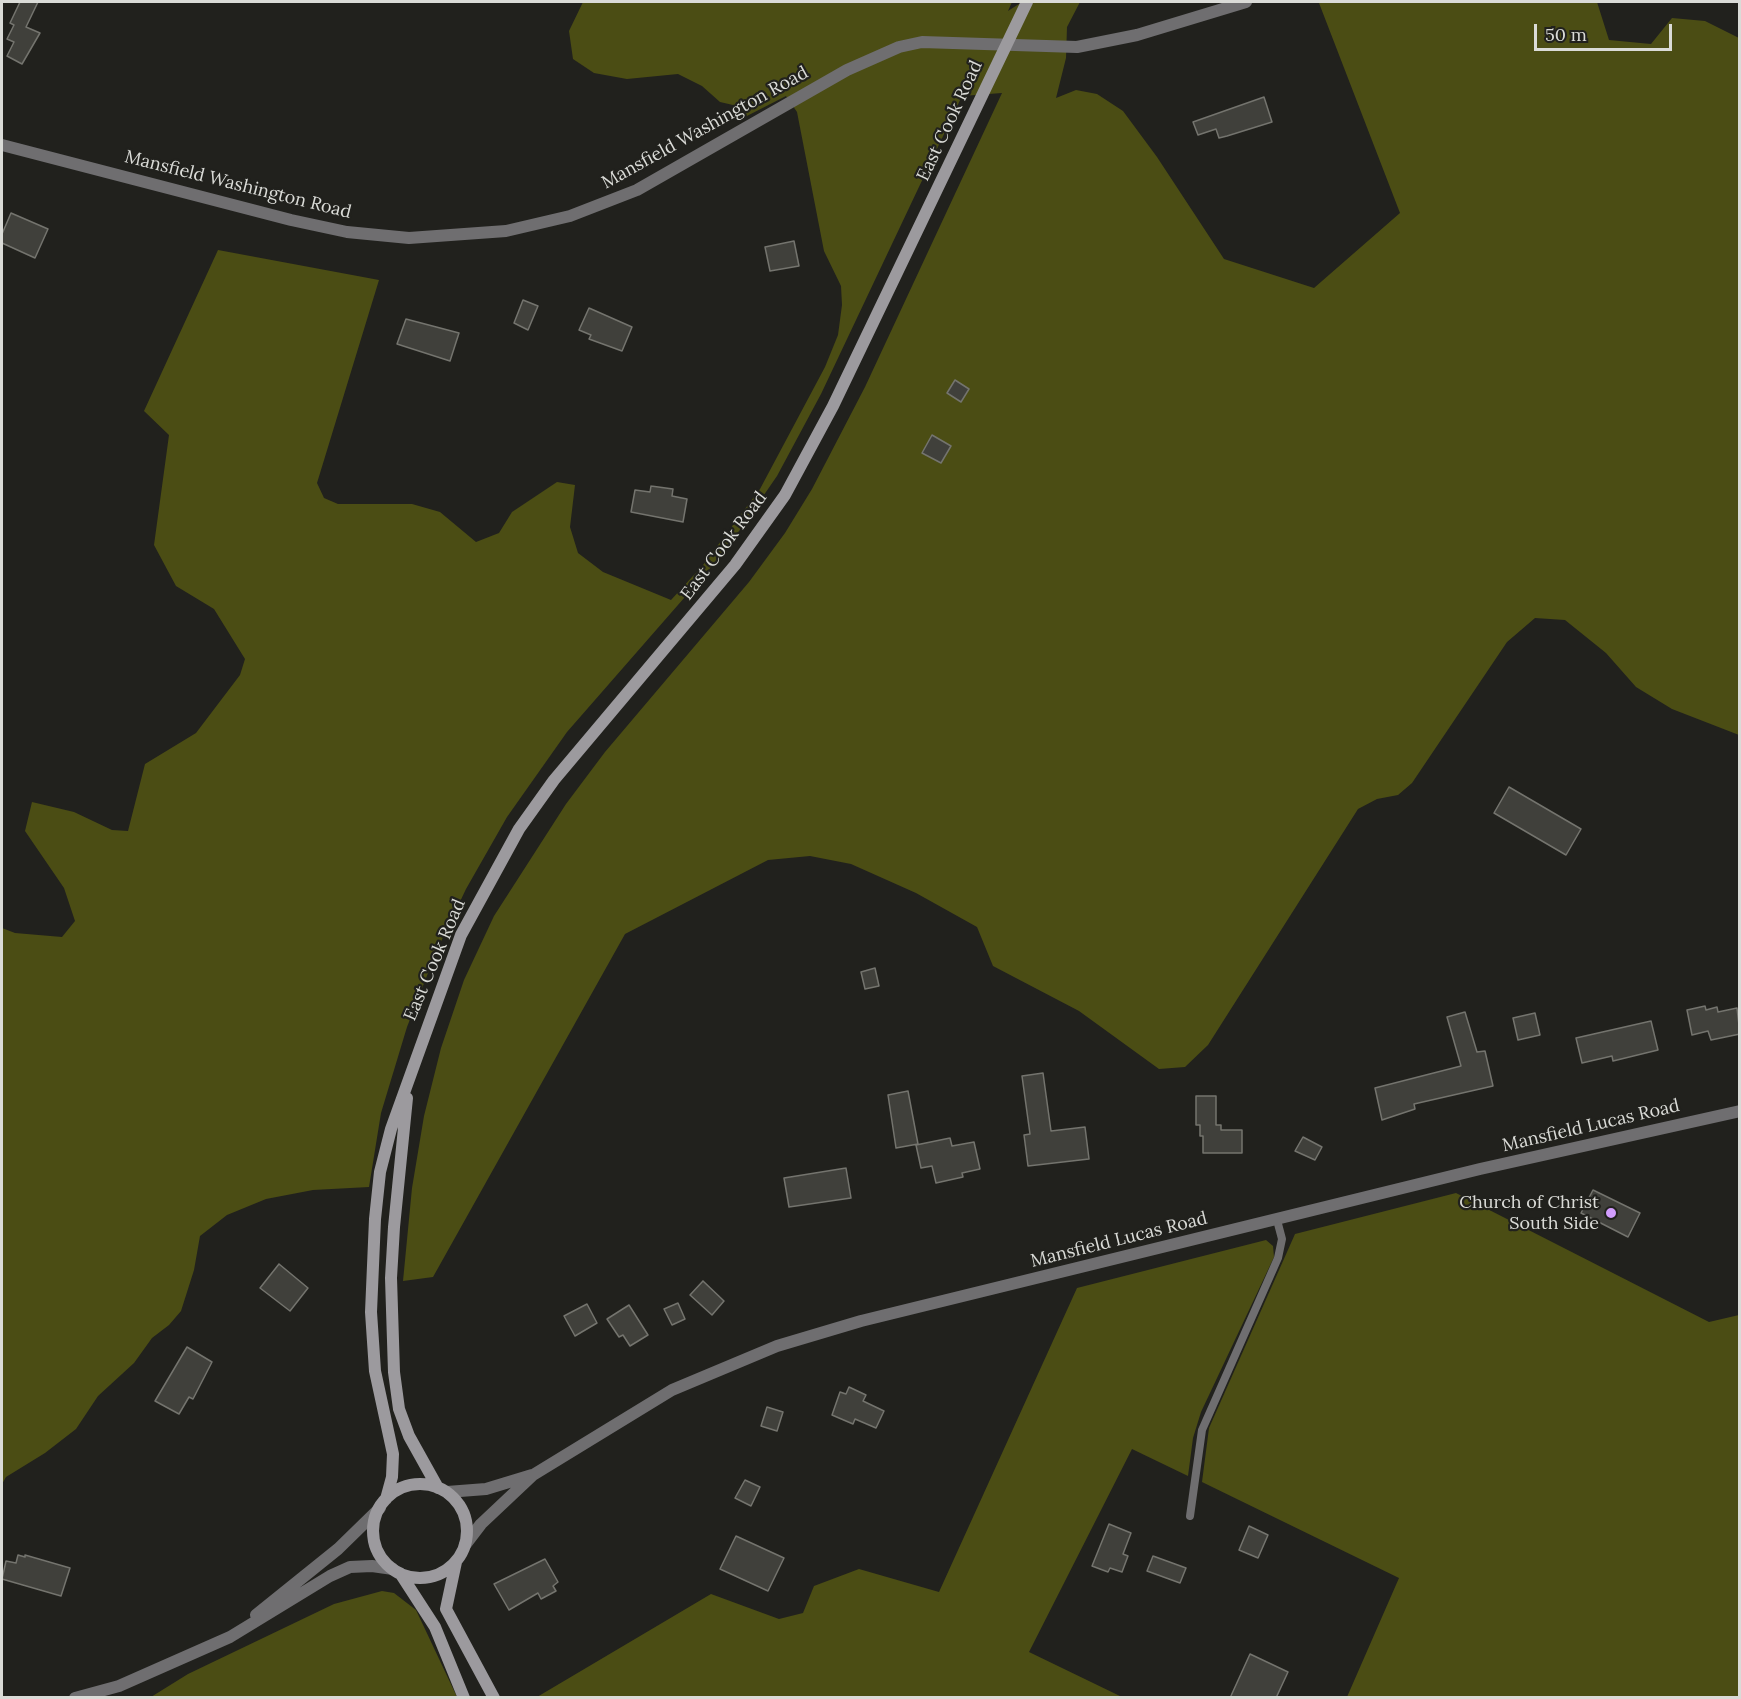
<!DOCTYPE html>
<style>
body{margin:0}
#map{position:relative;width:1741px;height:1699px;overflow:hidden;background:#21211d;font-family:Lora,serif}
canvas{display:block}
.frame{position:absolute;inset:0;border:3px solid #dadbd7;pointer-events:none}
.scale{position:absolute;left:1534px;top:24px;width:138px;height:27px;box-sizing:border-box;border:3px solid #dadbd7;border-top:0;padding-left:8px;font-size:18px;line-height:21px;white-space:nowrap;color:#dadbd7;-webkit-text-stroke:4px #21211d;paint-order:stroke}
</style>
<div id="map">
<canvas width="1741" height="1699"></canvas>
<div class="frame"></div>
<div class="scale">50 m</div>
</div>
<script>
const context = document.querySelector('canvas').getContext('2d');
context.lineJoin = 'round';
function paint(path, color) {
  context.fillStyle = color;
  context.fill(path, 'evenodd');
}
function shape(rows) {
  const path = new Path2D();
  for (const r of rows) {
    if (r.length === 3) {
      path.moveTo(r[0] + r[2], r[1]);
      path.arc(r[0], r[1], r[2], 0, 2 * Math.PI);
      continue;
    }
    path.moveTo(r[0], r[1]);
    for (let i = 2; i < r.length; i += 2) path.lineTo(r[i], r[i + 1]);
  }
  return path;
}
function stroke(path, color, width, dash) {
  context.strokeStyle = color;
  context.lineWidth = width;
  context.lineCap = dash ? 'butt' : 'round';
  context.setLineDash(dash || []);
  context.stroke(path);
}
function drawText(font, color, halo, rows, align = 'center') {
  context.font = font + ' Lora,serif';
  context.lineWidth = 4.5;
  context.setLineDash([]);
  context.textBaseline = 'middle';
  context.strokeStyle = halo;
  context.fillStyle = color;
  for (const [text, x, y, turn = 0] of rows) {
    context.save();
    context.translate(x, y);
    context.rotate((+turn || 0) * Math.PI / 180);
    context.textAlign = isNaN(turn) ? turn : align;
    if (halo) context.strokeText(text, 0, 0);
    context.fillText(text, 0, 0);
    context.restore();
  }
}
paint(shape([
 [583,2,1012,2,1008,11,1022,2,1080,2,1067,27,1066,58,1056,98,1076,90,1097,94,1123,111,1157,157,1224,259,1314,288,1400,213,1319,3,1597,2,1609,40,1651,44,1672,18,1705,21,1739,38,1739,735,1672,709,1636,687,1606,653,1565,620,1535,618,1507,642,1412,783,1398,795,1377,799,1358,809,1208,1045,1185,1067,1159,1069,1079,1011,993,966,977,927,916,893,851,864,810,856,768,860,625,934,433,1277,403,1281,412,1188,424,1116,441,1048,464,980,494,916,566,804,605,752,749,582,785,533,812,489,865,387,1002,93,962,96,821,394,777,476,726,550,567,732,507,817,466,889,437,950,407,1027,381,1113,369,1187,313,1190,266,1199,227,1215,200,1236,194,1270,181,1311,169,1325,152,1338,134,1363,98,1396,76,1429,45,1453,6,1477,2,1484,2,928,15,933,62,937,75,921,64,888,25,831,32,802,74,812,112,830,128,831,145,764,196,733,240,675,245,659,214,609,176,586,154,545,169,435,144,411,218,250,379,280,317,483,324,498,338,504,412,504,440,512,476,542,499,533,512,512,557,482,575,485,570,527,578,553,603,572,671,600,703,565,760,489,825,367,838,335,842,305,841,286,824,251,797,112,786,96,741,119,733,105,720,102,702,86,678,74,627,79,594,73,573,59,569,31],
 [1456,1193,1709,1322,1739,1315,1739,1697,1347,1697,1399,1578,1202,1482,1209,1428,1295,1234],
 [1266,1240,1273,1246,1274,1257,1201,1412,1193,1438,1188,1476,1132,1449,1029,1652,1122,1697,537,1697,711,1594,779,1619,803,1613,814,1586,859,1569,939,1592,1077,1288],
 [382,1591,394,1593,416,1610,457,1697,151,1697,188,1674,334,1604]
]), '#4b4d14');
const building = shape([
 [20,2,38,2,26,27,40,33,22,64,7,56,14,42,7,39,14,25,10,23,20,2],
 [1264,97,1272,122,1227,136,1219,138,1216,129,1198,135,1193,122,1264,97],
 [11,213,48,229,35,258,2,243,2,234,11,213],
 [794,241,799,266,770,271,765,247,794,241],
 [523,300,538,306,528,330,514,323,523,300],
 [589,308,632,327,622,351,589,339,591,335,579,330,589,308],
 [406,319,459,333,450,361,397,344,406,319],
 [955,380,969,389,961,402,947,393,955,380],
 [932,435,951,446,941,463,922,453,932,435],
 [651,486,673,489,672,496,687,499,683,522,631,512,635,490,650,492,651,486],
 [1509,787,1581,829,1566,855,1494,813,1509,787],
 [875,968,879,986,865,989,861,972,875,968],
 [1705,1006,1706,1010,1717,1007,1718,1012,1737,1008,1740,1034,1711,1040,1708,1031,1692,1035,1687,1010,1705,1006],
 [1465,1012,1477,1052,1485,1051,1493,1086,1414,1104,1415,1109,1382,1120,1375,1088,1461,1066,1447,1017,1465,1012],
 [1535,1013,1540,1035,1518,1040,1513,1018,1535,1013],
 [1651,1021,1658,1050,1613,1061,1612,1056,1582,1063,1576,1038,1651,1021],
 [1043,1073,1051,1131,1085,1127,1089,1159,1028,1166,1024,1135,1030,1134,1022,1076,1043,1073],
 [908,1091,918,1144,896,1148,888,1095,908,1091],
 [1196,1096,1216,1096,1216,1125,1221,1125,1221,1130,1242,1130,1242,1153,1203,1153,1203,1136,1200,1136,1200,1125,1196,1125,1196,1096],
 [1303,1137,1322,1147,1315,1160,1295,1151,1303,1137],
 [950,1138,952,1146,974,1142,980,1169,962,1173,963,1177,936,1183,932,1166,921,1168,916,1145,950,1138],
 [846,1168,851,1198,789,1207,784,1178,846,1168],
 [1593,1190,1640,1213,1628,1237,1581,1213,1593,1190],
 [279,1264,308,1288,290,1311,260,1288,279,1264],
 [703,1281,724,1301,712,1315,690,1295,703,1281],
 [678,1303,685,1319,672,1325,664,1309,678,1303],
 [587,1304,597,1323,575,1336,564,1316,587,1304],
 [629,1305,648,1335,630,1346,623,1335,619,1337,607,1319,629,1305],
 [187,1347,212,1362,193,1399,189,1397,179,1414,155,1401,187,1347],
 [849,1387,866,1395,863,1401,884,1411,876,1428,855,1419,853,1424,832,1415,840,1392,846,1394,849,1387],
 [767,1407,783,1412,777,1431,761,1426,767,1407],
 [745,1480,760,1487,751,1506,735,1498,745,1480],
 [1109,1524,1131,1533,1123,1554,1128,1556,1122,1572,1110,1568,1108,1572,1092,1566,1109,1524],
 [1249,1526,1268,1535,1258,1558,1239,1550,1249,1526],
 [736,1536,784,1558,768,1591,720,1569,736,1536],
 [18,1555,25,1557,25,1555,70,1568,61,1596,2,1579,6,1561,16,1563,18,1555],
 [1153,1556,1186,1568,1180,1583,1147,1571,1153,1556],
 [545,1559,558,1582,553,1586,556,1591,541,1599,538,1593,509,1610,494,1584,545,1559],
 [1250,1654,1288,1672,1276,1698,1230,1698,1250,1654]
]);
paint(building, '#40403b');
stroke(building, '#74746e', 1.5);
stroke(shape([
 [1190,1516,1202,1430,1278,1258,1282,1239,1277,1220]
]), '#6f6e70', 8);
stroke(shape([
 [2,145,291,220,347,232,409,238,506,231,570,216,637,190,847,70,899,47,922,42,1077,47,1137,35,1246,2],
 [447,1492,486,1489,532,1475],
 [465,1545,481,1524,533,1475,672,1390,777,1346,861,1321,1480,1169,1740,1111],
 [256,1615,338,1549,380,1508],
 [75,1698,119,1686,230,1637,330,1576,350,1567,372,1566,393,1569]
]), '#6f6e70', 12);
stroke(shape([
 [407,1098,394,1227,391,1278,394,1372,399,1409,409,1436,438,1488],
 [420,1531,47],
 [386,1499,392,1477,393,1454,375,1371,371,1312,375,1219,380,1172,391,1129,461,935,519,829,554,780,735,565,785,495,833,406,1027,2],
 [456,1562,446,1609,494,1698],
 [400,1573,435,1627,464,1698]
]), '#9c9a9e', 12);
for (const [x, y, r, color] of [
 [1611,1213,6,"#d29dfd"]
]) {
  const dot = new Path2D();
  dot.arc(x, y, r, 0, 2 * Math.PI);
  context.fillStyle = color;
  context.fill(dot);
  stroke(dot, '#21211d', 2);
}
drawText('18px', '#dadbd7', '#21211d', [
 ["East Cook Road",950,121,-65],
 ["Mansfield Washington Road",705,128,-29],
 ["Mansfield Washington Road",238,185,14],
 ["East Cook Road",724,546,-53],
 ["East Cook Road",435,960,-67],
 ["Mansfield Lucas Road",1591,1126,-13],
 ["Mansfield Lucas Road",1119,1240,-14]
]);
drawText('18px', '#dadbd7', '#21211d', [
 ["Church of Christ",1599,1203],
 ["South Side",1599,1224]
], 'right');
</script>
